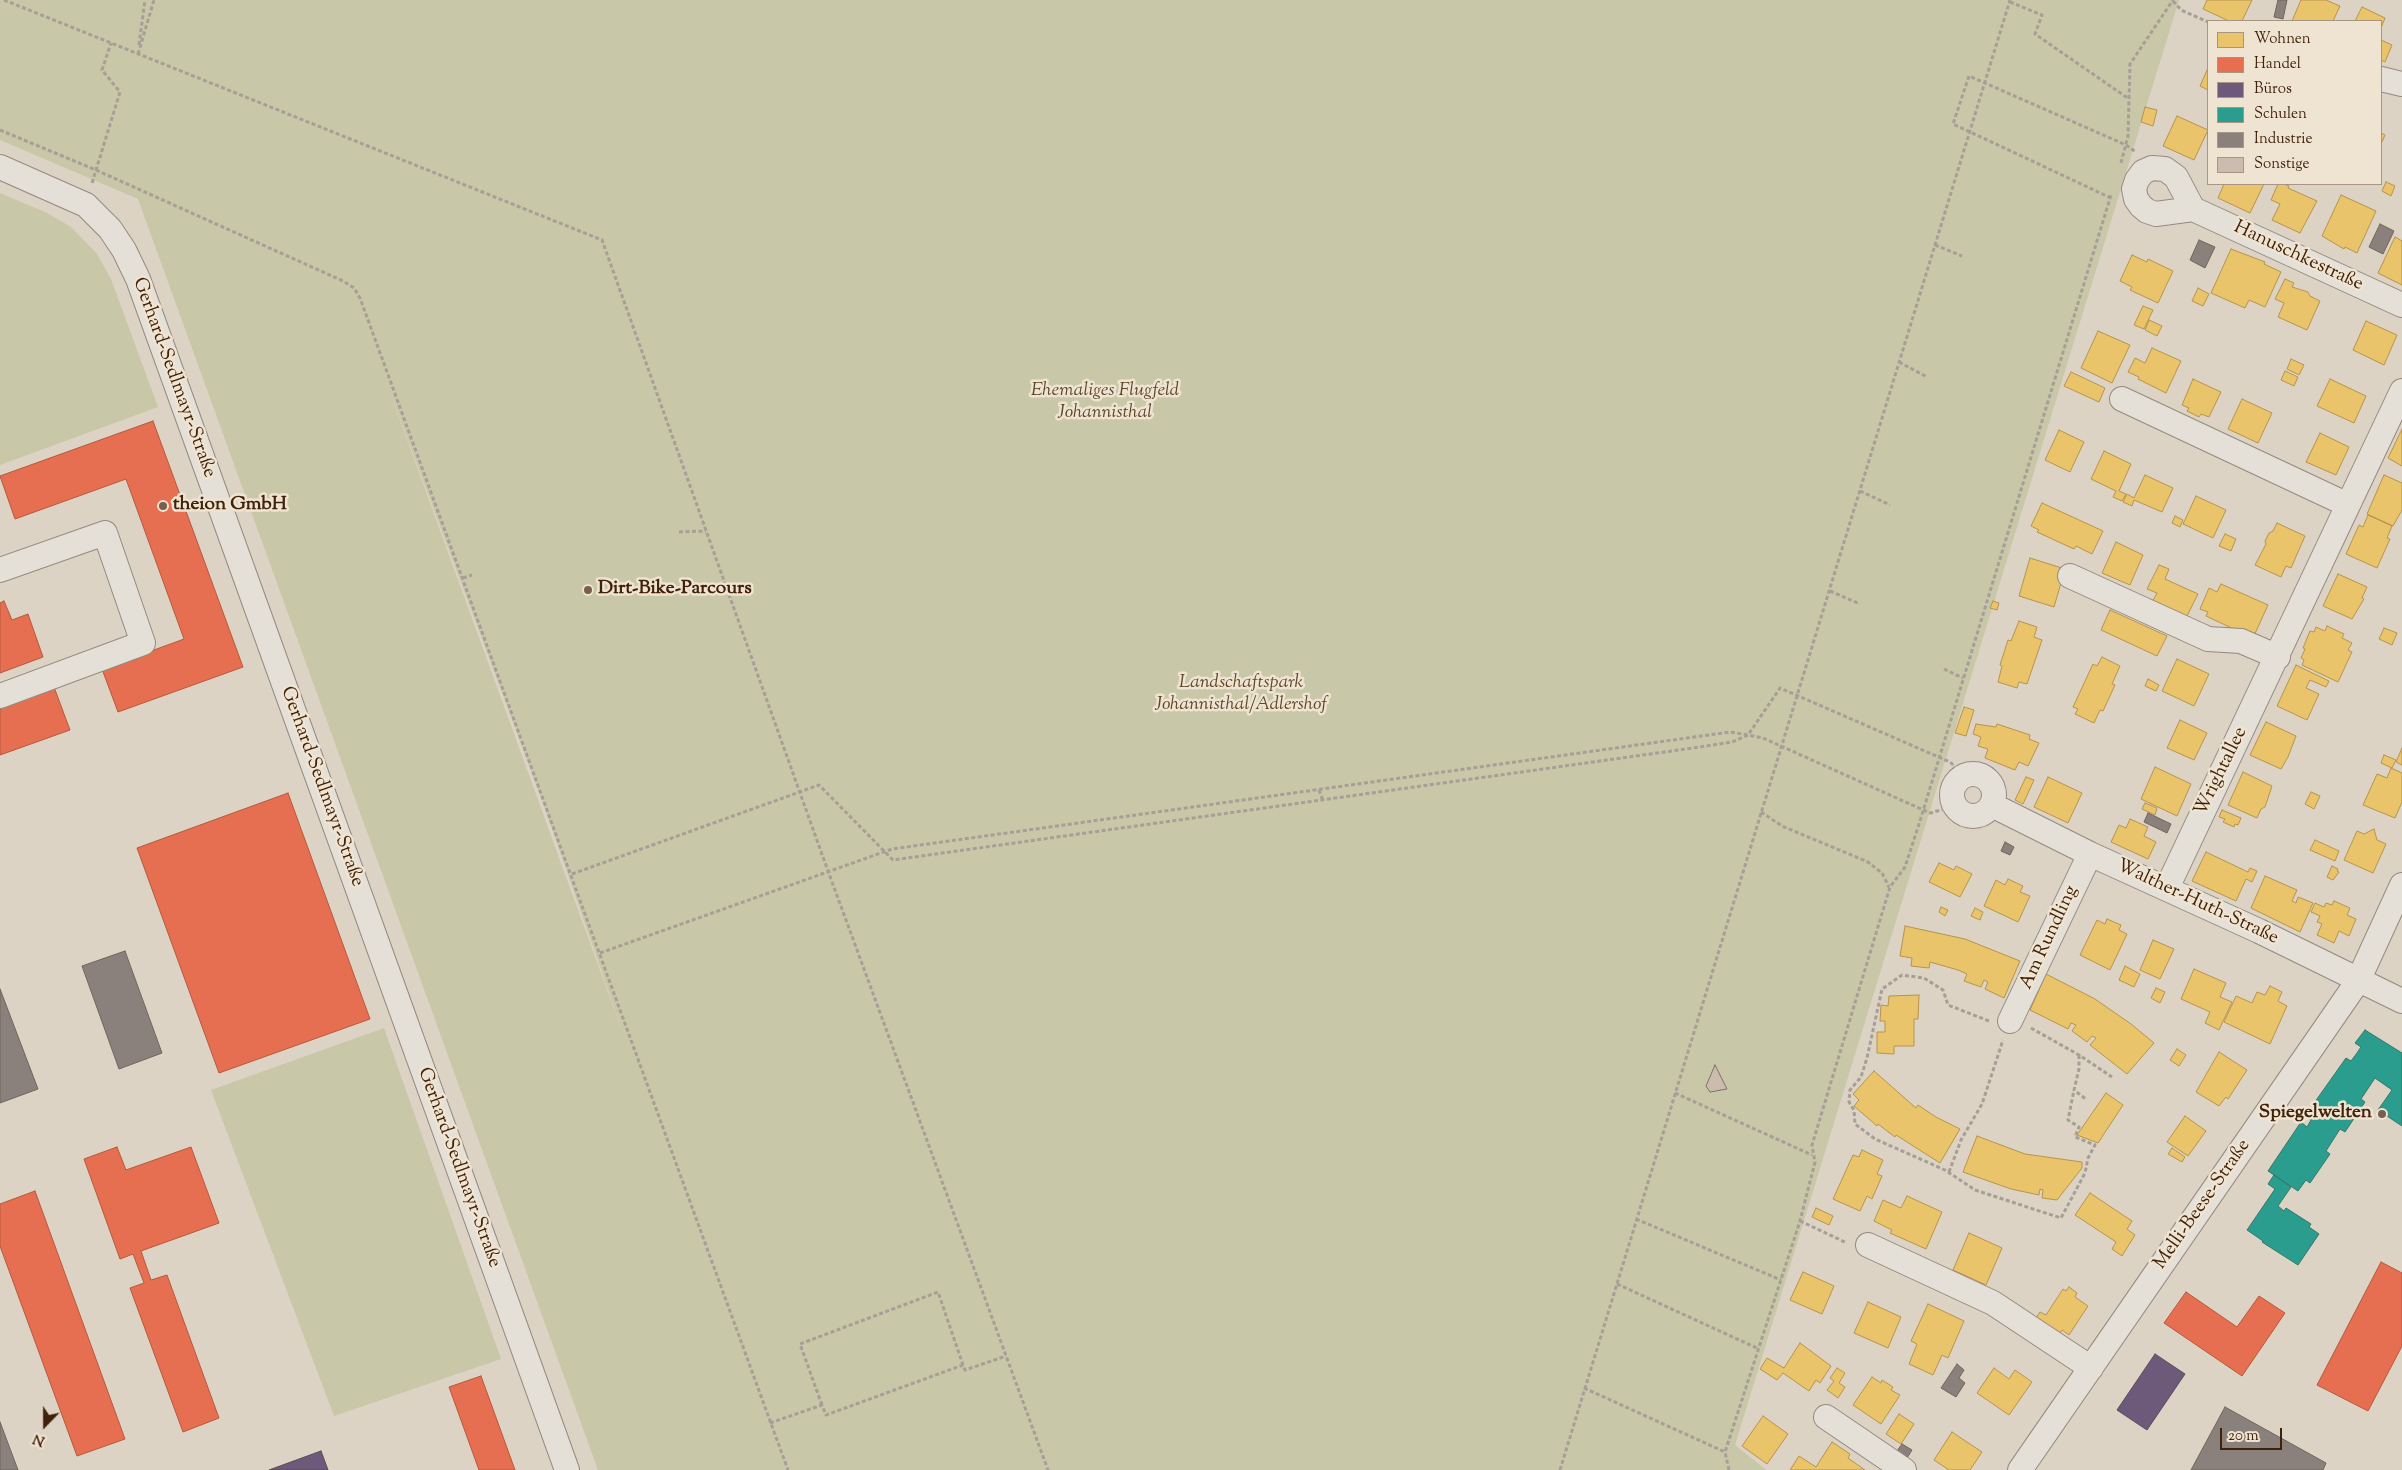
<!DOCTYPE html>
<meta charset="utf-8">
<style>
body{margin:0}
#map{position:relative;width:2402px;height:1470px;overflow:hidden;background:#dcd3c4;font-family:"Sorts Mill Goudy",serif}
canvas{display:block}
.legend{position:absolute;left:2207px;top:20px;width:175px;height:165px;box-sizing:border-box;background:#efe4d2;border:1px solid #a99682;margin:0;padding:6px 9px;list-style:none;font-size:15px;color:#40210a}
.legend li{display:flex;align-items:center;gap:10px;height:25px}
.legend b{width:25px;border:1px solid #a99682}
.north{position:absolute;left:20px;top:1400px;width:50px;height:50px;-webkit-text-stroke:4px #efe4d2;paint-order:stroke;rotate:202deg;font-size:14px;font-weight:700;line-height:20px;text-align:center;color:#40210a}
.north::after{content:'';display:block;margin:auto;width:18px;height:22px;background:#40210a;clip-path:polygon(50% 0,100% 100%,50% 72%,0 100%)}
.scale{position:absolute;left:2220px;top:1428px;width:62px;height:22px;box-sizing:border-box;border:2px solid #40210a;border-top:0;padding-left:6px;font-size:15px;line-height:18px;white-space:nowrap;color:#40210a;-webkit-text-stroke:4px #efe4d2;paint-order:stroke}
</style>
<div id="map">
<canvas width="2402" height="1470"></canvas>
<ul class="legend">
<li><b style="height:14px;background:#e9c46a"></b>Wohnen</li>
<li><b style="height:14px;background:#e76f51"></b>Handel</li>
<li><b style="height:14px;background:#6d597a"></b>Büros</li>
<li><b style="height:14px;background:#2a9d8f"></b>Schulen</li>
<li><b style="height:14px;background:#8a817c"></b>Industrie</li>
<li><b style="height:14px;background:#ccbcaf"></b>Sonstige</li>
</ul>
<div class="north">N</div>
<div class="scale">20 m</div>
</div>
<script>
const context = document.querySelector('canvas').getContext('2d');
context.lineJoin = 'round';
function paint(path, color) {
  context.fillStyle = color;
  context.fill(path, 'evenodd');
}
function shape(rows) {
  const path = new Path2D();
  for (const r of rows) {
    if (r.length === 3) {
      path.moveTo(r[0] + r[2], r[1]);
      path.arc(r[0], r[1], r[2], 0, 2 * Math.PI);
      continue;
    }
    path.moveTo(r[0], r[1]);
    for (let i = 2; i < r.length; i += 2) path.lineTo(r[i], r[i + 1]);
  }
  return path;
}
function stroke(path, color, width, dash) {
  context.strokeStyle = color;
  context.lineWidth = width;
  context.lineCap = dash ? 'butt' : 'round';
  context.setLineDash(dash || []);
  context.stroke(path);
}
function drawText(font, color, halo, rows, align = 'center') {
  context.font = font + ' "Sorts Mill Goudy",serif';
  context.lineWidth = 5;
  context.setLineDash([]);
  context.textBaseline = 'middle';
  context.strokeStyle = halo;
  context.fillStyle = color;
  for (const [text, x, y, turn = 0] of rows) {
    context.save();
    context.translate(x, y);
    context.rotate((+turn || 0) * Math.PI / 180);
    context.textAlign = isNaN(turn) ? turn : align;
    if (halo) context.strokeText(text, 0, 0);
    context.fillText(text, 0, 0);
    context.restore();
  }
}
paint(shape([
 [0,0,2179,0,1735,1445,1766,1470,598,1470,138,199,0,140],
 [393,400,542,800,625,1039,393,401],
 [0,193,45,212,71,227,97,254,111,279,158,407,0,465],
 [384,1028,501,1359,334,1416,211,1090]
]), '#c8c7a7');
const homes = shape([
 [2207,0,2252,0,2242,21,2229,21,2203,9,2207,0],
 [2301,0,2326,0,2340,6,2333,21,2292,21,2301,0],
 [2362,7,2385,18,2381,28,2381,21,2355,21,2362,7],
 [2381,40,2392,45,2385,62,2381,60,2381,40],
 [2208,68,2208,90,2200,86,2208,68],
 [2145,107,2157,110,2153,126,2141,122,2145,107],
 [2177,116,2208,130,2194,160,2163,146,2177,116],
 [2381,133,2385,135,2381,144,2381,133],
 [2386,182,2395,186,2391,196,2382,191,2386,182],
 [2224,184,2264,184,2250,213,2218,198,2224,184],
 [2278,184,2284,184,2289,186,2288,188,2317,201,2300,233,2272,220,2280,204,2271,200,2278,184],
 [2341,195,2376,211,2357,253,2345,247,2344,249,2322,236,2341,195],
 [2395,237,2402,241,2402,285,2378,273,2395,237],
 [2231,249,2265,262,2264,264,2281,272,2265,307,2249,300,2245,308,2211,293,2231,249],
 [2132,255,2147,262,2148,259,2173,271,2158,303,2130,290,2132,287,2120,281,2132,255],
 [2285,279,2294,283,2292,287,2308,292,2310,296,2320,301,2307,330,2278,317,2284,303,2275,299,2285,279],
 [2198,288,2209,294,2203,306,2192,301,2198,288],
 [2143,306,2153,310,2144,329,2134,325,2143,306],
 [2149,320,2162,326,2157,336,2145,330,2149,320],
 [2366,321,2397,335,2384,365,2353,350,2366,321],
 [2098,331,2130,345,2112,383,2081,368,2098,331],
 [2152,348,2181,361,2166,393,2138,379,2139,377,2128,372,2135,358,2145,363,2152,348],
 [2291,359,2304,365,2299,375,2287,369,2291,359],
 [2285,371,2298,377,2294,386,2281,380,2285,371],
 [2071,372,2105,388,2099,402,2064,386,2071,372],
 [2193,379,2221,392,2209,417,2201,414,2199,417,2187,411,2189,408,2182,405,2193,379],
 [2330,379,2366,396,2354,423,2317,406,2330,379],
 [2242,399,2272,413,2258,443,2228,429,2242,399],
 [2402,429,2402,466,2388,458,2402,429],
 [2059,430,2084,442,2070,472,2045,460,2059,430],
 [2320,433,2349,447,2336,475,2306,462,2320,433],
 [2104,451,2131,464,2119,491,2126,494,2122,501,2113,497,2116,491,2091,479,2104,451],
 [2145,475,2173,488,2162,512,2134,500,2132,506,2123,502,2127,494,2134,498,2145,475],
 [2384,475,2402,483,2402,510,2393,526,2367,514,2384,475],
 [2196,496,2226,510,2213,538,2183,524,2196,496],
 [2042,503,2103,531,2092,554,2076,546,2074,549,2037,532,2039,530,2031,526,2042,503],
 [2368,515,2392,526,2387,538,2390,539,2377,568,2346,554,2359,525,2363,527,2368,515],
 [2175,516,2183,520,2180,527,2172,523,2175,516],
 [2277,523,2305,536,2291,568,2286,566,2281,577,2255,565,2266,544,2265,541,2269,533,2273,531,2277,523],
 [2225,534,2236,539,2231,551,2219,546,2225,534],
 [2116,542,2143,555,2130,585,2102,573,2116,542],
 [2030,558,2065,569,2054,607,2019,596,2030,558],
 [2159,565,2169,569,2165,579,2198,594,2185,620,2151,604,2157,593,2147,589,2159,565],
 [2338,574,2367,587,2362,598,2364,599,2352,619,2323,606,2338,574],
 [2221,584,2268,605,2253,638,2206,616,2208,612,2200,609,2209,588,2217,592,2221,584],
 [1993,601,1999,603,1997,610,1990,608,1993,601],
 [2110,610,2167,636,2157,656,2101,630,2110,610],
 [2019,621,2037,627,2034,637,2042,640,2027,684,2019,682,2017,688,1998,682,2002,666,2000,665,2008,640,2011,641,2019,621],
 [2327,626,2344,634,2342,638,2352,643,2348,650,2352,652,2338,682,2302,665,2304,660,2301,658,2305,649,2303,648,2310,631,2314,632,2316,627,2325,631,2327,626],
 [2384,628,2397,633,2392,645,2379,639,2384,628],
 [2102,657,2120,666,2112,684,2115,685,2103,711,2100,710,2094,723,2075,714,2078,709,2073,707,2093,664,2097,666,2102,657],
 [2177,659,2209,674,2194,706,2162,691,2177,659],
 [2296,665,2329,681,2326,687,2310,680,2306,688,2319,694,2307,720,2277,706,2296,665],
 [2148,679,2159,685,2156,691,2145,686,2148,679],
 [1964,707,1974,710,1966,736,1955,733,1964,707],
 [2180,720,2207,733,2194,760,2167,748,2180,720],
 [2266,722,2296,736,2288,757,2281,769,2250,755,2266,722],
 [1976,724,1996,727,1997,724,2030,735,2029,739,2039,743,2028,766,2019,762,2015,770,1985,758,1988,749,1978,746,1981,737,1973,734,1976,724],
 [2402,748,2402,765,2396,762,2402,748],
 [2384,755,2396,760,2392,768,2381,763,2384,755],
 [2155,767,2191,784,2177,816,2141,799,2155,767],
 [2391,768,2402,773,2402,802,2395,818,2363,805,2377,774,2387,778,2391,768],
 [2243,772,2272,786,2265,807,2261,809,2257,818,2228,805,2243,772],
 [2026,777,2034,780,2023,804,2015,800,2026,777],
 [2048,777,2082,793,2068,823,2034,807,2048,777],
 [2311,792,2320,796,2314,809,2305,804,2311,792],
 [2145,803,2157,808,2155,815,2142,809,2145,803],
 [2222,810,2241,818,2238,825,2235,824,2234,827,2223,822,2225,819,2219,817,2222,810],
 [2130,819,2148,827,2144,836,2156,842,2148,859,2111,842,2119,825,2126,828,2130,819],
 [2374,829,2377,840,2386,844,2373,873,2344,860,2357,831,2364,834,2374,829],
 [2315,840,2339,851,2335,861,2310,850,2315,840],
 [2206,852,2248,872,2250,868,2257,871,2252,882,2246,879,2236,901,2192,881,2206,852],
 [1939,863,1954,870,1956,866,1972,874,1960,897,1929,882,1939,863],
 [2332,866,2338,869,2337,871,2339,872,2333,880,2327,877,2332,866],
 [2265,876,2297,890,2292,901,2296,903,2298,897,2313,903,2300,932,2251,908,2265,876],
 [2008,879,2023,886,2020,892,2030,896,2018,922,1984,906,1996,880,2005,885,2008,879],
 [2334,901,2350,908,2347,915,2356,919,2349,936,2339,931,2334,943,2317,935,2322,924,2317,922,2320,916,2311,912,2315,903,2324,907,2326,903,2332,905,2334,901],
 [1941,907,1948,910,1945,916,1939,912,1941,907],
 [1975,908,1983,912,1980,920,1971,916,1975,908],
 [2107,919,2121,925,2119,930,2127,934,2110,970,2080,955,2097,920,2105,924,2107,919],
 [1905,926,1965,939,2020,961,2004,998,1985,989,1988,982,1984,980,1981,987,1964,981,1967,974,1958,970,1930,962,1929,968,1911,966,1912,958,1900,956,1905,926],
 [2153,940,2174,949,2160,979,2140,970,2153,940],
 [2125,966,2140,974,2134,987,2119,980,2125,966],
 [2194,969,2226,983,2220,997,2232,1002,2219,1030,2205,1023,2210,1012,2181,999,2194,969],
 [2046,974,2095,999,2131,1024,2154,1043,2127,1074,2090,1045,2096,1038,2092,1036,2087,1042,2072,1031,2076,1025,2071,1023,2068,1029,2030,1010,2046,974],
 [2270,986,2282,992,2278,1001,2287,1006,2270,1044,2224,1022,2236,996,2252,1003,2257,992,2265,995,2270,986],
 [2156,988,2165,992,2160,1003,2151,998,2156,988],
 [1919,995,1918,1019,1914,1019,1914,1046,1894,1046,1894,1054,1877,1053,1877,1032,1885,1032,1885,1021,1880,1021,1881,1005,1888,1006,1889,996,1919,995],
 [2177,1049,2186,1055,2179,1066,2170,1060,2177,1049],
 [2219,1052,2247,1070,2228,1099,2226,1097,2219,1106,2196,1092,2219,1052],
 [1874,1071,1916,1108,1918,1105,1936,1117,1960,1129,1940,1163,1896,1135,1895,1137,1878,1124,1877,1126,1854,1106,1859,1100,1853,1094,1874,1071],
 [2106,1093,2123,1105,2098,1143,2077,1135,2106,1093],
 [2185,1116,2206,1131,2188,1156,2167,1142,2185,1116],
 [1977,1136,2025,1154,2082,1162,2082,1168,2057,1200,2042,1198,2043,1190,2040,1189,2039,1195,2011,1189,1963,1172,1977,1136],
 [2172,1148,2185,1157,2182,1162,2168,1154,2172,1148],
 [1862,1150,1883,1160,1877,1174,1882,1176,1872,1199,1867,1196,1860,1211,1833,1199,1853,1155,1859,1157,1862,1150],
 [2090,1193,2132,1221,2127,1229,2135,1235,2122,1256,2112,1249,2116,1242,2075,1215,2090,1193],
 [1907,1196,1942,1212,1926,1249,1890,1233,1892,1230,1874,1221,1883,1200,1901,1208,1907,1196],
 [1816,1208,1833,1216,1829,1225,1812,1217,1816,1208],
 [1969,1233,2002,1248,1986,1285,1953,1270,1969,1233],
 [1803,1272,1834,1286,1822,1314,1790,1300,1803,1272],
 [2069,1287,2077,1293,2075,1297,2088,1306,2069,1335,2062,1330,2058,1337,2034,1321,2040,1312,2046,1315,2063,1289,2066,1291,2069,1287],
 [1868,1302,1901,1317,1888,1348,1854,1333,1868,1302],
 [1928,1304,1964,1321,1948,1358,1942,1355,1933,1375,1909,1364,1917,1344,1911,1341,1928,1304],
 [1800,1343,1831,1366,1820,1383,1816,1380,1809,1391,1783,1373,1777,1380,1760,1369,1767,1358,1784,1368,1800,1343],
 [1837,1368,1845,1373,1839,1383,1845,1387,1838,1398,1827,1390,1834,1381,1830,1378,1837,1368],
 [1994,1368,2009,1379,2015,1370,2032,1382,2009,1415,1977,1393,1994,1368],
 [1872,1377,1881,1383,1882,1380,1893,1387,1891,1390,1900,1395,1881,1424,1853,1405,1872,1377],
 [1899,1414,1914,1424,1901,1444,1886,1434,1899,1414],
 [1763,1416,1788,1434,1767,1464,1742,1446,1763,1416],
 [1952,1432,1982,1452,1970,1470,1949,1470,1934,1460,1952,1432],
 [1832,1442,1850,1454,1848,1458,1865,1470,1790,1470,1799,1456,1816,1467,1832,1442]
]);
paint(homes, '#e9c46a');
stroke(homes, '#b6934d', 1);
const shops = shape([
 [153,421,243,667,118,712,102,669,184,639,126,479,15,519,0,476,153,421],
 [4,601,12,620,28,614,43,657,0,673,0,603,4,601],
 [54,687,70,730,0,755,0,706,54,687],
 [288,793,370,1019,219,1073,137,848,288,793],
 [117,1147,126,1170,191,1147,219,1223,141,1251,151,1280,167,1275,219,1418,183,1432,130,1288,144,1283,133,1254,120,1259,84,1159,117,1147],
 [35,1191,125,1439,77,1456,0,1246,0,1204,35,1191],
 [2381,1262,2402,1273,2402,1346,2368,1411,2317,1385,2381,1262],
 [2186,1292,2237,1327,2259,1296,2285,1313,2242,1376,2164,1323,2186,1292],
 [481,1376,515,1470,479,1470,449,1387,481,1376],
 [2220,1438,2283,1470,2204,1470,2220,1438]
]);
paint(shops, '#e76f51');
stroke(shops, '#b5583c', 1);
const offices = shape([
 [2155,1354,2185,1374,2147,1430,2117,1410,2155,1354],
 [321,1451,328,1470,269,1470,321,1451]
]);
paint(offices, '#6d597a');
stroke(offices, '#604858', 1);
const schools = shape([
 [2365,1030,2402,1053,2402,1126,2378,1110,2392,1090,2375,1078,2361,1099,2365,1102,2345,1132,2340,1129,2326,1151,2330,1154,2310,1183,2306,1180,2298,1191,2268,1171,2301,1122,2307,1127,2311,1120,2305,1116,2346,1058,2351,1061,2357,1053,2361,1047,2355,1043,2365,1030],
 [2274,1175,2291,1187,2278,1206,2284,1211,2286,1208,2311,1224,2309,1227,2319,1234,2298,1265,2262,1242,2263,1241,2247,1230,2275,1189,2268,1184,2274,1175]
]);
paint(schools, '#2a9d8f');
stroke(schools, '#317867', 1);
const industry = shape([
 [2278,0,2287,0,2283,19,2274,17,2278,0],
 [2380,224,2394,231,2383,254,2369,247,2380,224],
 [2199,240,2215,247,2205,268,2190,260,2199,240],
 [2148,813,2171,824,2167,833,2144,822,2148,813],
 [2005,842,2014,847,2010,855,2001,851,2005,842],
 [125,951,162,1053,119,1069,82,966,125,951],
 [0,989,38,1089,0,1103,0,989],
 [1957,1364,1964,1370,1959,1378,1965,1383,1956,1397,1941,1388,1957,1364],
 [2225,1407,2326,1463,2323,1470,2191,1470,2225,1407],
 [0,1422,18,1470,0,1470,0,1422],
 [1902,1444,1912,1450,1907,1458,1897,1451,1902,1444]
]);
paint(industry, '#8a817c');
stroke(industry, '#74645a', 1);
const building = shape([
 [1715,1065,1727,1089,1710,1092,1706,1086,1715,1065]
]);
paint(building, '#ccbcaf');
stroke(building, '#7c7368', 1);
const minor = shape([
 [2381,79,2402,84],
 [0,167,86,205,110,229,124,250,138,279,567,1470],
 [2193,209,2176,177,2165,169,2152,168,2143,172,2137,180,2134,189,2136,199,2141,206,2147,211,2156,214,2193,209,2402,305],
 [2122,399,2348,505],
 [0,570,105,533,143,643,0,696],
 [2070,576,2208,639,2241,641,2278,657],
 [1973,795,21],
 [1992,805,2090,854,2259,931,2402,1001],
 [2167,888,2402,391],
 [2010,1021,2090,854],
 [1868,1245,1993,1303,2091,1368],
 [1826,1417,1904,1470],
 [2020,1470,2358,981,2402,885]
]);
stroke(minor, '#948a7f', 26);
stroke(shape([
 [4,0,602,240,828,871,1048,1470],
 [2173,1,2181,10,2208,22],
 [2010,2,2042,15,2035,34,2129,99],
 [139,45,145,0],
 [138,54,154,0],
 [0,130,96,170,343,281,354,288,360,298,788,1470],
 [2121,163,2128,136,2130,64,2173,0],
 [92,183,120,92,102,70,111,43],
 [2111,198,1953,124,1969,76,2126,145,2136,152],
 [1935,245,1962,256],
 [1899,362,1927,377],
 [1860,491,1890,505],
 [679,532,706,531],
 [463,578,472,575],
 [1830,591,1860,604],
 [1944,669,1963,678],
 [1319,790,1323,801],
 [1761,812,1782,826,1868,862,1882,873,1889,887],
 [572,874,819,785,893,860,1693,748,1732,742,1748,735,1763,738,1930,813,1955,806],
 [600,953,892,849,1730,732,1748,735,1780,688,1950,762,1964,775],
 [1989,1021,1948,1005,1943,990,1924,978,1902,975,1882,989,1867,1058,1861,1077,1850,1090,1849,1102,1854,1110,1855,1124,1875,1139,1945,1170,1975,1190,2061,1218,2085,1173,2088,1158,2095,1145,2075,1137,2079,1127,2068,1120,2074,1090],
 [2031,1028,2079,1055,2112,1077],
 [2079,1055,2079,1069,2074,1090,2087,1100],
 [1675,1093,1812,1155],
 [1949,1172,1961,1140,1982,1104,2003,1040],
 [1636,1219,1781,1280],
 [1800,1221,1847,1243],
 [1617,1284,1759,1349],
 [1584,1388,1725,1452],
 [822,1405,800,1344,938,1292,963,1365],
 [770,1423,822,1405,826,1415,963,1365,965,1370,1006,1356],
 [1560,1470,2010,0],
 [1729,1470,1725,1452,1800,1221,1815,1162,1812,1145,1890,887,1905,867,1920,821,2111,195]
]), '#a69f97', 3, [4, 2.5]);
stroke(minor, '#e4e0d8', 24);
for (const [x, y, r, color] of [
 [163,506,5,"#775f4b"],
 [588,590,5,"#775f4b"],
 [2382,1114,5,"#775f4b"]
]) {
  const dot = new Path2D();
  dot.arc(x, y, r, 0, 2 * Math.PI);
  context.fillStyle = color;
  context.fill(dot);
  stroke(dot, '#efe4d2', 2);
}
drawText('19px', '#40210a', '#efe4d2', [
 ["Hanuschkestraße",2298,257,25],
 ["Gerhard-Sedlmayr-Straße",173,378,70],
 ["Wrightallee",2222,772,-64],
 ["Gerhard-Sedlmayr-Straße",321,787,70],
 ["Walther-Huth-Straße",2197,903,25],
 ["Am Rundling",2050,938,-65],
 ["Gerhard-Sedlmayr-Straße",458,1168,70],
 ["Melli-Beese-Straße",2203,1205,-55]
]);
drawText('italic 19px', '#5e482b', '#efe4d2', [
 ["Ehemaliges Flugfeld",1105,392],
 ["Johannisthal",1105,414],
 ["Landschaftspark",1241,684],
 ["Johannisthal/Adlershof",1241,706]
]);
drawText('bold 19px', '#40210a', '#efe4d2', [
 ["theion GmbH",173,506],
 ["Dirt-Bike-Parcours",598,590],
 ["Spiegelwelten",2372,1114,"right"]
], 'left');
</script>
